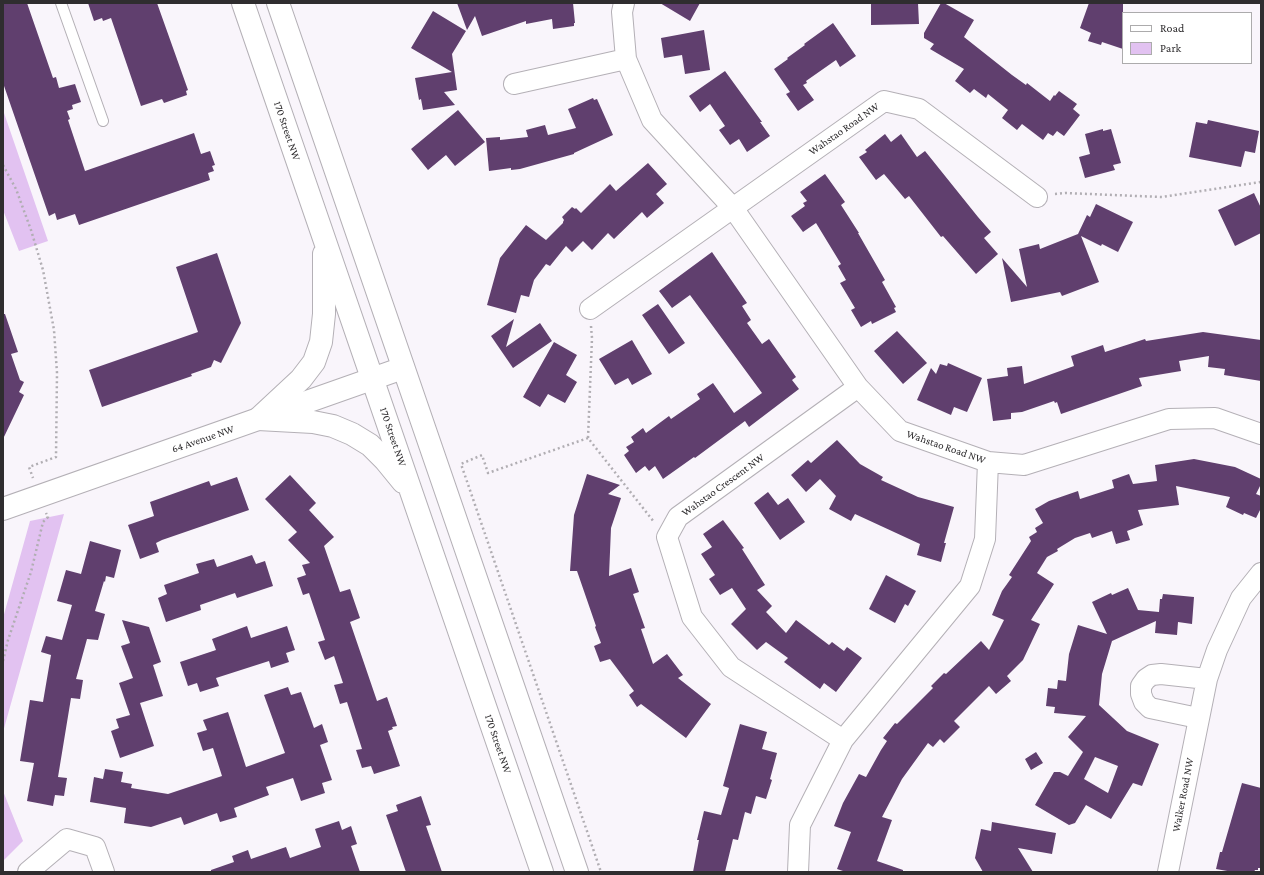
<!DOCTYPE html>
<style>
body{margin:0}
#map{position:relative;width:1264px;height:875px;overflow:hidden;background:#f9f5fb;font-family:"Crimson Pro",serif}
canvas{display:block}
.frame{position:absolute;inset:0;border:4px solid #2f2d2f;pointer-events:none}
.legend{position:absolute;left:1122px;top:12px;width:130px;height:52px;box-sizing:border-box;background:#fff;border:1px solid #acabac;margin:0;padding:5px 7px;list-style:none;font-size:12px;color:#2f2d2f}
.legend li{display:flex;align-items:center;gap:8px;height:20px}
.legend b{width:20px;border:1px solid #acabac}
</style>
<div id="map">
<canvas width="1264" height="875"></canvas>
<div class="frame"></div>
<ul class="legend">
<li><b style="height:5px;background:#fff"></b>Road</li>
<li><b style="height:11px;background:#e2c2f1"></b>Park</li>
</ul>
</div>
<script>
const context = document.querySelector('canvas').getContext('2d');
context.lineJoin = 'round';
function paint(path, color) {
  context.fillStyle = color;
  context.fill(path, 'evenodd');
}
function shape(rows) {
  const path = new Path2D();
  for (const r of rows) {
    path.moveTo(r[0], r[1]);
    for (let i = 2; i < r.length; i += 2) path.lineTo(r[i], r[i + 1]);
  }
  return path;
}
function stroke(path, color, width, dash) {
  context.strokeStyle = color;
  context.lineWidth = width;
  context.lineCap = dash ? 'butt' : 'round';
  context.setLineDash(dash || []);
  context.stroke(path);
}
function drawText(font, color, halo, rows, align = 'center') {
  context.font = font + ' "Crimson Pro",serif';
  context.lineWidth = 4;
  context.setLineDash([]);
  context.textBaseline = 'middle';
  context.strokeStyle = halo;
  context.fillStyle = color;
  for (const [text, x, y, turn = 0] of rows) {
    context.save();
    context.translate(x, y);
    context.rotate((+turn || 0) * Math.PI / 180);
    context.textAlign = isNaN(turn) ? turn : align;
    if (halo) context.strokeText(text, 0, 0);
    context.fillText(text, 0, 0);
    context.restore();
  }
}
paint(shape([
 [3,110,48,241,19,251,3,210],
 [64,514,3,732,3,618,30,521],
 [3,791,23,841,3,861]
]), '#e2c2f1');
paint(shape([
 [3,3,27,3,53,78,56,77,59,88,75,84,81,102,72,105,73,109,67,111,70,119,68,120,85,171,194,133,201,154,210,151,215,165,212,166,214,171,208,173,210,180,79,225,75,214,57,220,55,213,49,216,3,83],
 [88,3,157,3,188,90,186,91,187,95,164,103,162,99,141,106,111,18,103,21,102,18,94,21],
 [457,3,573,3,575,23,574,23,574,26,553,29,552,19,526,24,526,21,482,36,475,16,467,30],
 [660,3,700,3,690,21],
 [871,3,918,3,919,24,871,25],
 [941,3,944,3,974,20,964,37,1012,75,1026,85,1027,83,1050,101,1054,95,1055,96,1059,91,1077,104,1073,109,1080,115,1064,136,1057,131,1053,136,1048,133,1043,140,1022,124,1017,130,1002,118,1008,110,988,94,986,98,974,89,970,93,955,81,964,69,930,49,934,44,924,38,924,33],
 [1089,3,1123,3,1123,49,1102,42,1101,45,1088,41,1091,33,1080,28],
 [433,11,466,31,452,54,457,90,444,92,455,105,423,110,421,99,419,100,415,78,452,72,411,48],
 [833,23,856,56,840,67,836,60,806,81,807,83,803,85,814,100,798,111,786,94,790,92,774,69,788,59,787,58,805,45,804,44],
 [704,30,710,70,685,74,682,55,664,58,661,38],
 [725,71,762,122,760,122,770,136,747,152,739,139,730,145,719,130,725,126,710,104,700,112,689,96],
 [593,98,594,100,597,99,613,135,574,153,574,154,520,169,511,170,511,168,489,171,486,138,500,137,500,140,528,137,526,130,545,125,548,135,576,128,568,109],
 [458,110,485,142,455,166,446,155,428,170,411,149],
 [1208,120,1259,131,1255,153,1245,151,1241,167,1189,157,1196,122,1207,124],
 [1103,129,1103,131,1111,129,1121,163,1113,165,1115,170,1085,178,1079,157,1090,154,1085,134],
 [885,134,891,142,901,134,917,157,925,151,978,217,991,232,984,238,998,254,976,274,943,236,941,237,909,196,905,199,884,174,876,180,859,157,867,152,865,150],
 [648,163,667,184,656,194,664,203,647,218,642,212,614,239,608,233,592,250,583,241,572,252,566,246,550,266,546,264,534,280,529,297,521,295,516,313,487,305,500,258,526,225,546,240,563,223,563,222,564,220,562,217,572,207,575,209,576,208,581,213,610,184,616,191],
 [825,174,845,202,841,205,859,233,858,233,885,280,882,282,896,307,894,308,896,312,872,324,871,321,861,327,851,310,855,308,840,283,846,280,838,266,841,264,816,223,803,232,791,216,805,206,803,203,807,201,800,192],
 [1254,193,1261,208,1261,233,1235,246,1218,210],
 [1096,204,1133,222,1118,252,1102,244,1101,246,1081,236,1099,282,1062,296,1060,292,1011,302,1002,258,1027,287,1019,249,1039,244,1040,249,1078,234,1087,215,1090,217],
 [712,252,747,303,742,306,751,320,747,323,762,344,769,339,796,377,792,380,799,389,749,427,745,421,695,458,694,457,663,479,655,466,649,471,645,466,636,473,624,455,629,451,626,447,634,442,631,437,643,428,646,433,669,416,671,419,700,399,697,394,713,383,734,413,762,393,690,295,672,308,659,291],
 [217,253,241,323,221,363,214,360,211,367,191,374,192,376,102,407,89,370,198,332,176,267],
 [658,304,685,343,669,354,642,315],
 [3,314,5,314,18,352,11,354,20,380,24,382,19,392,24,395,3,439],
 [514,319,506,347,540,323,552,341,513,368,491,336],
 [897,331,927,363,903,384,874,351],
 [1203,332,1261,340,1261,381,1224,375,1225,369,1208,367,1209,356,1179,361,1181,371,1139,378,1142,386,1061,414,1057,402,1055,403,1054,401,1022,412,1011,413,1011,419,993,421,987,379,1008,376,1007,368,1022,366,1024,384,1074,366,1071,356,1103,345,1105,352,1145,339,1146,341],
 [632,340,652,374,632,385,628,378,615,385,599,359],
 [554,342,577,355,566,375,577,382,565,403,548,394,540,407,523,397],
 [948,363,982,378,967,412,954,407,951,415,917,400,931,368,936,374,940,364,947,366],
 [837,440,860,464,883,477,881,480,918,497,954,507,944,543,946,543,941,562,917,555,920,544,855,514,851,521,829,509,836,496,820,479,806,492,791,475,808,460,811,463],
 [1194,459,1235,467,1261,479,1261,484,1256,494,1261,496,1261,508,1256,518,1244,513,1243,515,1226,507,1230,497,1176,486,1179,505,1138,510,1143,525,1127,531,1130,540,1116,544,1112,531,1092,538,1090,533,1075,538,1057,549,1058,551,1047,557,1037,573,1054,584,1031,620,1040,624,1023,660,1007,676,1011,681,996,694,989,686,954,721,960,727,944,743,940,739,933,747,928,743,902,779,882,817,892,820,877,861,903,870,903,872,846,872,837,869,851,832,834,826,843,803,859,774,866,777,881,750,887,741,883,738,895,723,897,724,933,688,931,686,944,673,946,674,981,641,989,650,1004,620,992,615,1002,591,1012,577,1009,575,1031,541,1029,537,1037,532,1035,528,1043,523,1035,509,1049,501,1078,491,1080,499,1114,488,1112,480,1129,474,1133,484,1157,481,1155,465],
 [587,474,620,485,608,494,621,498,611,528,609,576,631,568,639,592,633,594,645,628,641,629,653,664,667,654,683,675,678,678,711,704,686,738,641,704,637,707,629,695,634,691,610,659,600,662,594,646,601,643,595,627,596,626,577,571,570,571,574,515],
 [290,475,316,503,309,510,334,537,324,546,340,592,350,589,360,618,350,622,377,701,387,697,397,726,392,727,393,729,388,731,400,766,374,774,371,766,362,768,356,750,362,749,347,702,340,704,334,685,343,683,334,656,325,660,318,642,325,640,309,593,303,595,297,578,306,575,302,565,310,563,288,540,297,532,265,499],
 [237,477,249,510,162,540,156,543,159,552,140,559,128,525,154,516,150,502,209,481,211,486],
 [768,492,778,505,788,498,805,522,780,540,754,503],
 [723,520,744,548,742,549,765,585,757,590,772,606,766,612,786,633,796,620,829,645,832,642,844,651,847,647,862,658,836,692,824,683,820,689,784,662,788,658,766,642,757,650,731,624,746,609,732,588,720,595,709,579,715,575,701,554,712,547,703,534],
 [90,541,121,550,114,578,106,576,105,582,104,581,95,611,105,614,98,640,87,639,76,679,83,680,80,699,71,698,58,777,67,778,64,796,55,795,53,806,27,801,34,763,20,761,30,700,43,702,51,655,41,652,46,636,62,640,72,605,57,601,66,570,81,574],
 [252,555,256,564,265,561,273,586,237,598,235,593,200,605,201,610,166,622,158,598,167,594,164,585,199,573,196,564,214,559,217,567],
 [886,575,916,591,908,606,905,604,895,623,869,609],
 [1128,588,1138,610,1159,612,1160,599,1162,599,1163,594,1194,597,1192,624,1178,622,1177,635,1155,633,1156,621,1112,641,1102,674,1099,705,1127,731,1159,744,1142,786,1133,783,1111,819,1086,805,1075,823,1069,825,1035,805,1054,772,1060,772,1068,776,1083,752,1068,737,1086,716,1054,713,1055,707,1046,706,1048,688,1057,689,1058,680,1066,681,1069,654,1078,625,1107,634,1092,602,1111,593,1112,595],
 [1095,757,1118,766,1108,793,1084,779],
 [122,620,149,627,161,662,153,665,163,696,140,703,154,746,120,758,111,731,119,728,116,719,130,715,119,683,133,678,121,646,130,643],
 [247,626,251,638,287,626,295,650,286,653,289,662,271,668,269,661,216,678,219,686,200,692,197,683,188,686,180,662,216,650,212,639],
 [288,687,291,695,301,692,314,728,322,724,328,742,320,745,332,780,322,783,325,793,301,801,293,778,266,787,269,795,234,808,237,817,220,822,217,813,184,825,181,817,151,827,124,823,126,808,90,802,94,777,103,779,105,769,123,772,121,782,132,784,131,788,168,794,222,776,213,748,203,751,197,733,207,730,203,720,228,712,246,767,285,753,264,695],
 [740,724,767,732,762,749,777,753,770,779,772,780,766,799,756,796,751,814,745,812,738,840,733,839,725,872,693,872,699,840,697,840,704,811,721,815,729,788,723,786],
 [1036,752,1043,763,1031,770,1025,759],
 [1242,783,1261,788,1261,868,1258,868,1258,870,1255,870,1254,872,1233,872,1216,869,1220,852,1222,852],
 [421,796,431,825,426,826,442,872,406,872,386,815,398,811,396,805],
 [339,821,342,830,351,826,357,844,351,846,360,872,211,872,211,870,234,862,232,856,248,850,251,859,286,847,290,858,321,847,315,829],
 [992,822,1056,833,1052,854,1018,848,1033,872,983,872,975,858,981,829,991,831]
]), '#603f6e');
const service = shape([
 [61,3,103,121]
]);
const minor = shape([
 [624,3,622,12,626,59,652,120,733,208,858,387,900,431,988,462,1024,465,1169,419,1215,418,1261,434],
 [514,84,626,59],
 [590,309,884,101,919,109,1037,197],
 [1198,718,1150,708,1144,702,1141,694,1141,686,1146,679,1152,675,1161,674,1207,679],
 [843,740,731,667,692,617,667,537,678,517,858,387],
 [28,872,67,839,95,847,104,872],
 [798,872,800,825,843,740,970,586,985,539,988,462],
 [1168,872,1207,679,1217,650,1241,598,1261,573]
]);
const tertiary = shape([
 [3,509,403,368]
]);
const secondary = shape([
 [243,3,542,872],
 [278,3,577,872],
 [258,419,301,379,314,362,321,342,324,314,324,254],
 [258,419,313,422,333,426,352,434,370,445,385,460,403,482]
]);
stroke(service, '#b4b0b6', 12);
stroke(minor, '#b4b0b6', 22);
stroke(tertiary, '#b4b0b6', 24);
stroke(secondary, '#b4b0b6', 24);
stroke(shape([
 [3,165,16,189,31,230,43,270,54,330,57,373,56,457,29,467,33,478],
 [1055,194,1065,193,1162,197,1261,182],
 [591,326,592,338,588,438,654,522],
 [588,438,488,473,482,455,461,464,601,872],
 [3,661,8,640,31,572,43,522,48,517,46,513]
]), '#b1aeb3', 2.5, [2, 3]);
stroke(service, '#fff', 10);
stroke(minor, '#fff', 20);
stroke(tertiary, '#fff', 22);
stroke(secondary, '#fff', 22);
drawText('11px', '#2f2d2f', '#fff', [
 ["Wahstao Road NW",844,129,-35],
 ["170 Street NW",287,131,71],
 ["170 Street NW",393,437,71],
 ["64 Avenue NW",203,439,-19],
 ["Wahstao Road NW",946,447,19],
 ["Wahstao Crescent NW",723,485,-36],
 ["170 Street NW",498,744,71],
 ["Walker Road NW",1183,795,-79]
]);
</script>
